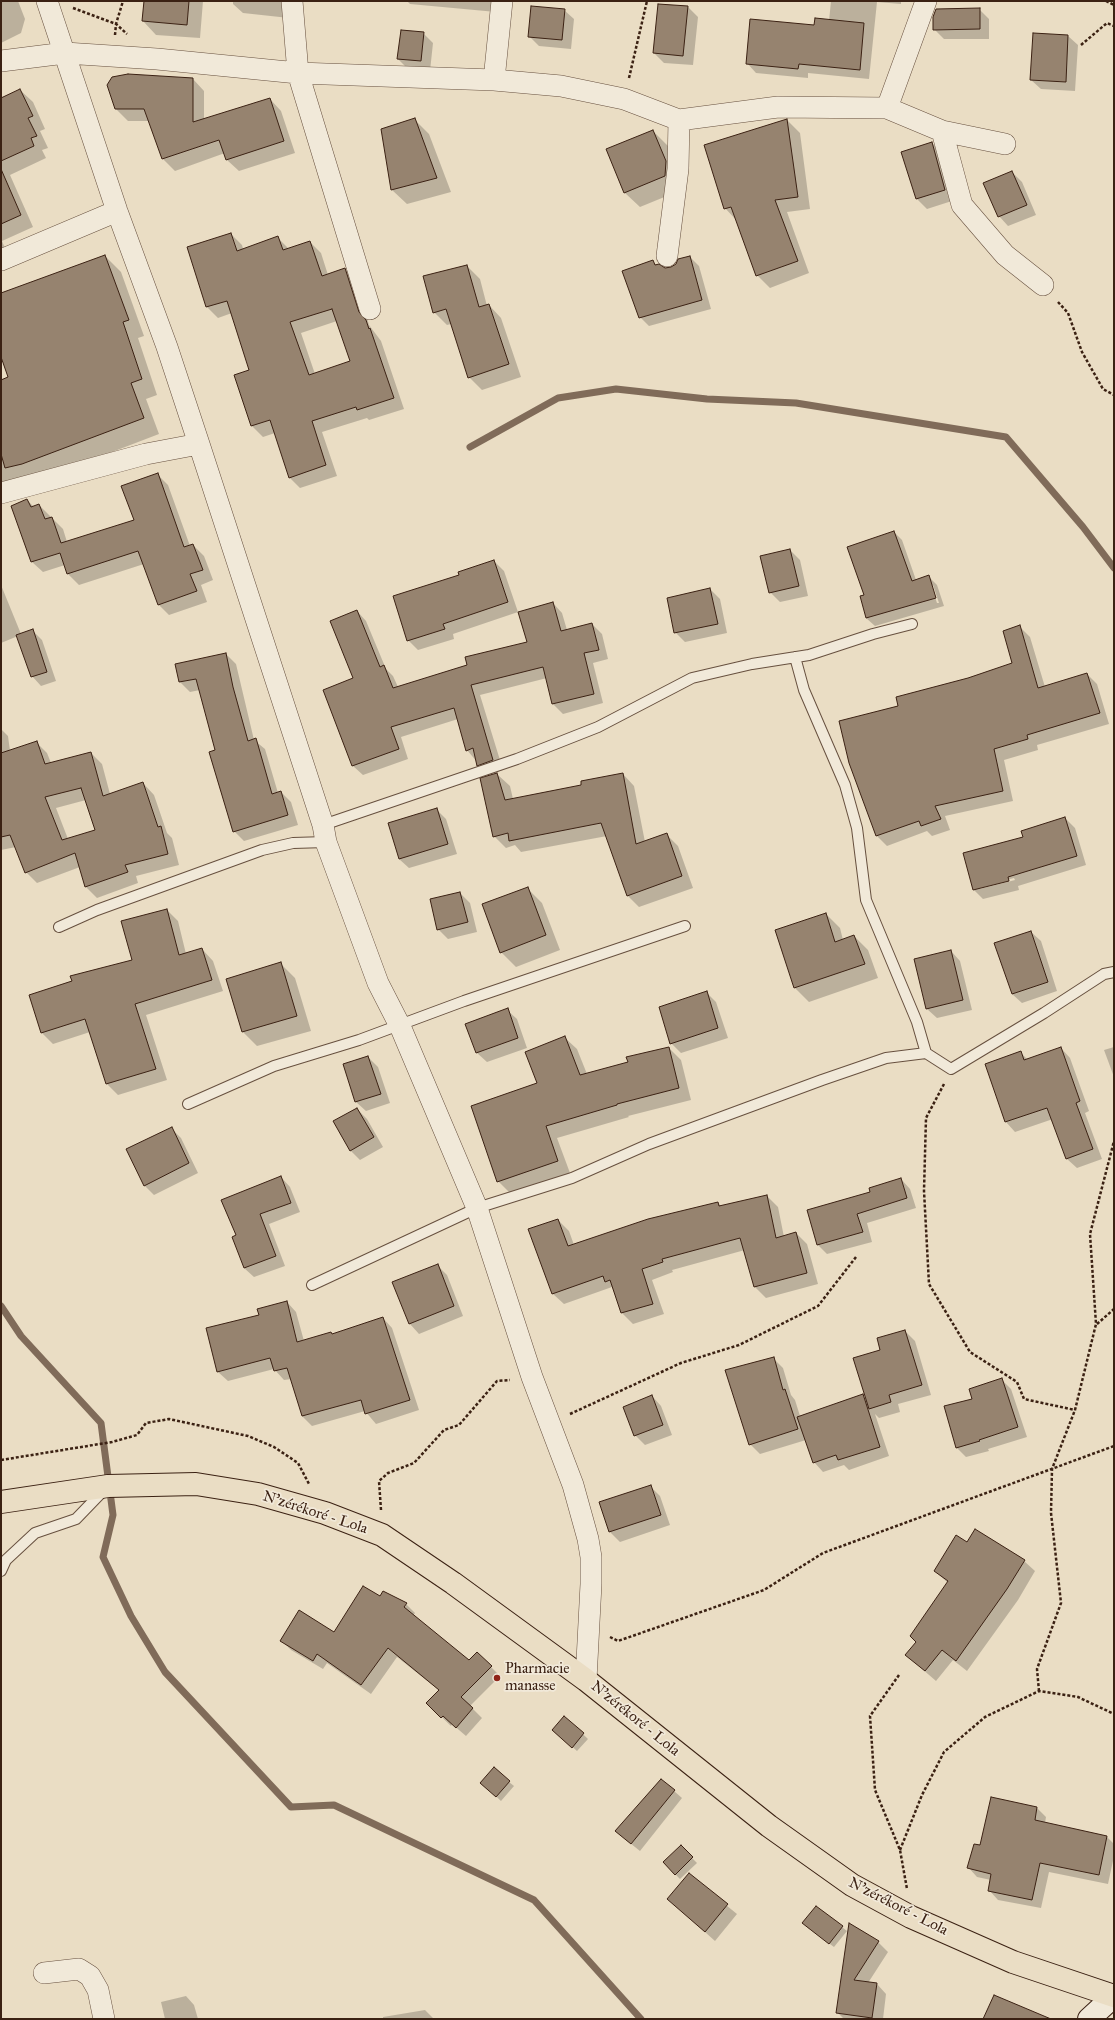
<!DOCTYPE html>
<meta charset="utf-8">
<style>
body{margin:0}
#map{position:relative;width:1115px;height:2020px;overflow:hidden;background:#eaddc4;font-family:"IM FELL Great Primer",serif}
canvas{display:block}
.frame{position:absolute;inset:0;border:2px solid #3b2113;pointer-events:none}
</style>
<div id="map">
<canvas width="1115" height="2020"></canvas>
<div class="frame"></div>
</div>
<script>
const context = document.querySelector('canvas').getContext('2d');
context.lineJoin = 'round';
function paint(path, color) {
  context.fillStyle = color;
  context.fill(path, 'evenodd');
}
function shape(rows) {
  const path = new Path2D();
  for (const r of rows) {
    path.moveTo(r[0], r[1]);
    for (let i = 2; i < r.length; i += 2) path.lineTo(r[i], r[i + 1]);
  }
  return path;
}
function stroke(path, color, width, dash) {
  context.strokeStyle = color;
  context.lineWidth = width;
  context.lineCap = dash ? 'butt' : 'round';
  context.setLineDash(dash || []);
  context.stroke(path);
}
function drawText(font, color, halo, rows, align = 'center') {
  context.font = font + ' "IM FELL Great Primer",serif';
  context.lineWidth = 3.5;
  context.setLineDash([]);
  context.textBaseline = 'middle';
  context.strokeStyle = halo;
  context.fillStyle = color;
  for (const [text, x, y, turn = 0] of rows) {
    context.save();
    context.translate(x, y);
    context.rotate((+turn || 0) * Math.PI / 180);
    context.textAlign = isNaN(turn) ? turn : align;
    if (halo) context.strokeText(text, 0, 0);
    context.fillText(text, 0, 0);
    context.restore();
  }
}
paint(shape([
 [1,1,18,1,25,19,21,33,1,43],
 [145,1,203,1,200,38,156,35,143,21],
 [233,1,291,1,289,18,243,13,233,4],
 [407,1,497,1,496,12,410,4],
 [831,1,901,1,901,4,877,2,869,79,808,73,808,78,756,73,747,63,815,26,829,21],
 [659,5,688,7,698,17,693,65,664,63,654,53],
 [979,9,989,19,989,39,944,39,934,29],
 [564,10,574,19,571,49,539,46,529,36],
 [423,33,433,43,430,71,408,69,398,59],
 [1068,36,1078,45,1075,91,1041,89,1031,80],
 [193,79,204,91,204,120,270,99,281,111,295,153,239,171,227,160,225,153,175,171,163,159,149,121,128,121,116,109],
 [20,90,33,102,45,129,40,131,48,148,42,150,46,158,10,175,33,227,2,241,10,261,3,266,1,273,1,99],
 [415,120,429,134,451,192,407,204,392,190,382,129],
 [787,120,800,133,810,209,787,212,809,273,770,288,757,275,737,221,725,208],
 [653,131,668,146,680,176,679,191,640,207,625,193,608,150],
 [932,143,942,153,955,200,927,209,917,199,903,153],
 [1012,172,1022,182,1036,215,1008,226,999,216],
 [231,234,242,245,243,249,278,238,289,249,310,242,321,253,328,275,345,269,356,280,369,325,381,341,404,409,369,420,367,418,322,432,337,476,300,488,289,477,275,433,263,437,252,426,250,371,232,313,218,318,207,307,188,248],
 [337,321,351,362,315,374,301,333],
 [105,256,121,272,144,336,138,338,157,395,146,399,159,434,39,480,1,489,1,381,10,378,1,354,1,294],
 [690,257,699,266,711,309,649,326,640,317,652,261,657,266,665,269,672,268],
 [467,266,480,279,487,306,489,305,501,318,521,377,482,390,469,377,451,324,447,325,434,312],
 [157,474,168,485,190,546,193,545,204,556,213,580,201,585,207,602,169,615,159,605,144,564,79,585,68,574,65,565,43,572,32,562,12,506,27,500,34,507,39,505,63,529,67,542,135,521],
 [894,532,902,540,916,580,929,577,937,585,944,606,875,626,866,618],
 [931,585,933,585,939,603,937,603],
 [790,550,800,560,808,596,780,602,770,592],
 [494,561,504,571,518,612,453,634,454,639,418,650,408,640],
 [1,585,21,634,33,631,42,640,56,681,41,686,32,676,18,636,1,643],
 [710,589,720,599,727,633,685,642,675,632],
 [553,603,562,613,567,630,592,624,602,634,608,659,593,663,603,703,563,714,553,704,547,678,480,695,503,770,488,775,467,750,458,719,401,737,408,759,363,775,353,766,357,611,366,621,386,669,393,676,398,687,468,666,528,642],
 [1020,627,1030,637,1045,687,1087,674,1097,684,1109,724,1037,745,1038,750,1004,760,1013,801,945,816,950,830,932,836,927,831,887,846,877,836,900,706,1013,663],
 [226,654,236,664,254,740,265,749,278,793,281,792,291,802,298,825,244,841,234,831,217,751,200,690,190,692,180,682,176,664],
 [1,729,8,736,10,751,36,742,47,753,51,763,91,753,102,764,110,794,143,783,154,795,167,833,172,838,179,865,136,876,138,883,97,898,86,887,80,867,37,883,26,872,16,847,1,850],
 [86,800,96,831,68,839,56,808],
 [623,774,634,786,645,842,667,835,678,846,693,888,639,907,627,895,607,836,521,852,515,845,506,848,494,836,481,779,498,775,510,786,513,799,583,786],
 [437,810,446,819,457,854,409,868,399,859],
 [1065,818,1075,828,1086,865,1018,886,1019,890,983,899,973,889,1024,837],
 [1014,878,1015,880,979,889,979,887],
 [527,888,542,903,560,950,516,967,501,952],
 [460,893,470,903,477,932,448,939,438,929],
 [167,910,178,921,186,954,202,949,213,961,223,991,146,1015,167,1080,118,1095,107,1084,90,1032,53,1044,42,1033,30,996,133,960],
 [826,914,840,928,843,940,854,936,868,950,878,978,809,1002,795,988,776,930],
 [1031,932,1041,941,1057,991,1022,1003,1012,994],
 [951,951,960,961,972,1010,937,1018,927,1009],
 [281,964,295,978,311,1031,257,1046,243,1032],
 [706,992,716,1002,728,1038,681,1053,671,1043],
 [507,1010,517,1019,527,1048,487,1062,477,1053],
 [564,1037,577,1049,587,1074,629,1062,669,1048,681,1060,691,1100,628,1116,629,1117,557,1138,570,1173,510,1193,498,1181,539,1084],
 [1114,1047,1114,1077,1104,1050],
 [1061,1048,1070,1058,1089,1111,1085,1113,1102,1159,1077,1168,1067,1159,1053,1119,1015,1132,1006,1122,986,1064,1020,1052,1028,1060],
 [368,1057,378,1067,390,1103,366,1111,356,1102,344,1065],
 [357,1109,367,1119,383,1147,360,1160,350,1150],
 [171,1128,181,1138,198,1173,154,1195,144,1185],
 [281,1177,290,1187,300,1212,269,1224,285,1266,254,1277,244,1268,238,1236],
 [901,1179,910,1189,916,1208,867,1223,872,1242,827,1254,817,1244,871,1193],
 [767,1196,778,1207,784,1237,796,1233,807,1244,818,1284,766,1298,755,1287,745,1250,672,1270,673,1272,652,1280,664,1314,633,1324,622,1313,612,1287,564,1304,553,1294,558,1220,569,1231,574,1245,718,1203,721,1206],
 [437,1265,447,1275,463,1316,419,1334,410,1324],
 [287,1302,296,1312,304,1341,333,1335,383,1318,392,1328,419,1410,376,1424,365,1411,312,1426,302,1416,292,1379,284,1380,274,1369,228,1381,218,1372,260,1315],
 [905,1331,915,1341,931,1395,898,1404,900,1412,879,1418,875,1414,889,1456,849,1470,844,1465,823,1472,814,1462,806,1440,760,1454,750,1444,773,1358,783,1368,791,1395,795,1400,800,1416,862,1395,867,1400,882,1351],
 [1002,1380,1011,1389,1027,1437,988,1449,989,1451,966,1457,956,1447,973,1400],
 [652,1396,661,1406,672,1435,645,1445,635,1435],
 [650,1486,660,1496,670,1525,620,1542,610,1532,600,1502],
 [968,1543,1024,1561,1035,1571,1018,1600,967,1671,953,1660,936,1681,906,1655,917,1642,948,1583,935,1571],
 [381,1598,406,1604,415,1613,413,1616,469,1662,477,1653,500,1676,470,1706,482,1718,466,1736,452,1724,451,1726,427,1703,440,1691,397,1657,371,1694,327,1663,323,1669,291,1650,281,1640,335,1633],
 [565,1717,588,1739,577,1751,558,1734],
 [509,1782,514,1786,501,1801,486,1787],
 [674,1791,682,1798,640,1851,625,1839],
 [1037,1808,1046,1817,1045,1823,1107,1837,1114,1844,1114,1856,1108,1884,1049,1872,1041,1908,998,1900,989,1890,991,1880,977,1877,968,1867],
 [681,1847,697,1863,680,1879,664,1863],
 [689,1875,737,1914,715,1941,668,1899],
 [816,1907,847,1931,834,1947,808,1928],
 [850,1925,878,1942,888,1952,868,1983,877,1984,886,1994,883,2019,844,2019,838,2013],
 [186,1996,194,2005,198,2019,165,2019,161,2002],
 [425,2010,434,2019,383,2019,383,2017]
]), '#0003');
stroke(shape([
 [470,447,558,398,616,389,707,399,796,403,1006,437,1083,527,1114,568],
 [1,1306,21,1336,101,1423,113,1515,103,1557,131,1616,165,1672,291,1807,334,1805,534,1900,641,2019]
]), '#806b59', 7);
const building = shape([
 [144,1,189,1,187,25,142,21,144,1],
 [658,4,688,6,683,56,653,53,658,4],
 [531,6,565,9,562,40,528,37,531,6],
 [980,8,980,29,933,30,933,17,936,9,980,8],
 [815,18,864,23,860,70,799,64,798,69,746,64,750,19,814,25,815,18],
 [401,30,424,32,421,61,397,59,401,30],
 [1033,33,1068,35,1066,82,1030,80,1033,33],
 [128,74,193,78,193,122,270,98,284,141,226,160,219,140,162,159,144,109,115,109,107,85,112,77,128,74],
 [20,89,33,116,28,118,37,136,31,138,34,146,1,161,1,98,20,89],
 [415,118,437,178,391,190,381,129,415,118],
 [787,119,798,197,775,200,798,261,756,276,731,207,724,209,704,145,787,119],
 [653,130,666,161,665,176,624,193,606,149,653,130],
 [932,142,945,190,916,199,901,152,932,142],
 [1,169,21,215,1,224,1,169],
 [1012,171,1027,205,998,217,983,183,1012,171],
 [231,233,237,251,278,236,283,250,310,241,322,276,345,268,359,312,366,320,369,329,370,328,394,398,357,410,356,407,312,421,326,465,289,478,270,420,251,426,234,375,249,370,227,301,206,307,187,247,231,233],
 [332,309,350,361,309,375,290,322,332,309],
 [105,255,129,320,123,322,142,379,131,383,144,418,22,464,5,468,1,454,1,380,8,377,1,357,1,293,105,255],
 [690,256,702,300,639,318,622,271,653,260,655,265,659,264,665,268,671,267,676,264,678,259,690,256],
 [467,265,479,307,489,304,509,364,468,378,446,309,433,313,423,276,467,265],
 [158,473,184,547,193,544,203,570,190,574,197,591,158,605,138,551,67,574,60,553,31,562,11,506,27,499,31,507,39,504,45,519,52,517,61,543,134,520,121,486,158,473],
 [894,531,912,581,929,575,936,598,866,618,860,596,864,595,847,547,894,531],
 [790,549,799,586,769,593,760,556,790,549],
 [494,560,508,602,443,624,445,629,407,641,393,596,459,575,458,572,494,560],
 [710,588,718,624,674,633,667,598,710,588],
 [553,602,561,631,592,623,599,650,584,653,594,694,552,704,543,667,471,685,493,760,477,766,473,748,466,751,454,708,391,727,399,749,352,766,323,690,353,678,330,621,357,610,380,667,384,665,393,688,467,665,465,657,527,642,518,612,553,602],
 [1020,625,1038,688,1087,673,1100,713,1027,735,1028,739,994,749,1003,791,935,806,941,819,921,826,919,821,876,836,849,763,839,721,898,706,896,697,968,678,1012,663,1003,631,1020,625],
 [33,629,47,672,31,677,16,635,33,629],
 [226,653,233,687,248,741,256,738,272,794,281,791,288,815,233,832,209,752,215,750,196,679,179,682,175,664,226,653],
 [37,741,45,764,91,752,103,796,143,782,158,827,161,826,168,854,125,865,128,872,85,887,75,853,25,873,10,835,1,837,1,753,37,741],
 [81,788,95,830,62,840,45,797,81,788],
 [497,773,505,800,581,785,581,781,623,773,636,844,667,833,682,876,627,896,601,823,509,841,508,833,493,837,480,778,497,773],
 [437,808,448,844,399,859,388,823,437,808],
 [1065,817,1077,856,1008,877,1009,881,973,890,963,853,1023,837,1021,831,1065,817],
 [528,887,546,935,500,953,482,904,528,887],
 [460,892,468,922,437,930,430,899,460,892],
 [167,909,179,955,202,948,212,980,135,1004,156,1069,106,1084,85,1019,41,1033,29,995,72,981,70,976,132,960,121,921,167,909],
 [826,913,835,942,854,935,865,964,794,988,775,930,826,913],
 [1031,931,1048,982,1012,994,994,943,1031,931],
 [951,950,963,1000,926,1009,914,959,951,950],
 [281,962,297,1016,242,1032,226,979,281,962],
 [707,991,718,1028,670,1044,659,1007,707,991],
 [508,1008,518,1038,476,1053,465,1024,508,1008],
 [565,1036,580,1075,628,1062,626,1057,669,1047,679,1088,617,1104,617,1105,546,1126,558,1161,497,1182,471,1106,537,1083,525,1052,565,1036],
 [1061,1047,1080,1101,1076,1103,1093,1149,1066,1159,1047,1108,1005,1122,985,1064,1021,1051,1024,1060,1061,1047],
 [368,1056,381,1094,355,1102,343,1064,368,1056],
 [357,1108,374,1137,350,1151,333,1121,357,1108],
 [172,1127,189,1163,144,1186,126,1149,172,1127],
 [281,1176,291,1203,260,1214,276,1256,244,1268,232,1237,236,1235,221,1200,281,1176],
 [901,1178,907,1198,857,1214,863,1232,817,1245,807,1210,870,1192,869,1188,901,1178],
 [767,1195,776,1238,796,1232,807,1273,754,1287,740,1238,662,1259,663,1262,642,1269,653,1304,621,1313,610,1280,605,1282,603,1276,552,1294,528,1229,558,1219,568,1246,648,1219,718,1202,719,1206,767,1195],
 [438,1264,454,1306,409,1324,392,1282,438,1264],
 [287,1301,297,1342,331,1332,332,1334,383,1317,410,1400,365,1414,361,1400,302,1416,287,1368,274,1371,270,1358,217,1372,206,1328,259,1315,257,1309,287,1301],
 [905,1330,922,1385,889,1395,891,1402,869,1409,853,1358,880,1350,877,1338,905,1330],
 [774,1357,783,1390,785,1389,798,1429,749,1445,725,1370,774,1357],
 [1002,1378,1018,1427,979,1440,980,1441,956,1448,944,1406,972,1399,969,1389,1002,1378],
 [863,1394,880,1447,838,1460,836,1455,813,1463,797,1417,863,1394],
 [652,1395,663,1425,634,1436,623,1407,652,1395],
 [651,1485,661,1515,609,1532,599,1502,651,1485],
 [975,1529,1025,1560,1007,1589,956,1661,942,1650,925,1671,905,1655,916,1642,910,1636,948,1581,934,1571,956,1535,967,1542,975,1529],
 [363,1586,380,1596,383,1591,407,1603,404,1607,469,1660,477,1652,492,1666,461,1697,473,1708,456,1728,443,1716,441,1718,426,1703,439,1690,388,1648,361,1685,317,1654,313,1661,280,1641,299,1610,334,1632,363,1586],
 [564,1716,584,1733,572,1748,552,1730,564,1716],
 [494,1767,510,1781,496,1797,480,1783,494,1767],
 [661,1779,675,1790,631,1844,615,1831,661,1779],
 [991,1797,1037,1807,1035,1820,1107,1836,1099,1875,1040,1863,1032,1900,988,1891,991,1874,967,1868,974,1844,980,1845,991,1797],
 [681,1845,693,1857,675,1875,663,1862,681,1845],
 [689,1873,728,1904,705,1932,667,1899,689,1873],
 [816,1906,843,1926,829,1944,802,1923,816,1906],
 [849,1923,879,1941,854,1980,877,1983,872,2018,836,2013,849,1923],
 [994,1995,1051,2019,983,2019,994,1995]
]);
paint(building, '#96836f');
stroke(building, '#3b2113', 1);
const lane = shape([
 [323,825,517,759,598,727,692,678,752,664,809,655,873,634,912,624],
 [59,927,97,910,262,850,293,843,326,842],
 [926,1053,951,1069,1044,1013,1104,974,1114,972],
 [188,1104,274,1066,359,1040,464,1001,685,926],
 [312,1285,477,1208,572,1178,649,1144,822,1080,886,1058,926,1053,917,1022,866,900,857,828,845,785,804,690,795,657],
 [1,1571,6,1560,35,1533,76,1519,103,1491]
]);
const street = shape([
 [47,1,117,211,167,347,199,444,323,825,326,842,378,983,400,1026,477,1208,532,1377,573,1485,588,1539,591,1557,591,1584,586,1680],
 [292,1,298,73,370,309],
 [1,61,65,53,157,59,298,73,494,80,561,86,624,99,679,120,778,107,887,108,926,1],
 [494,80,502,1],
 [887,108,942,131,962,205,1005,255,1043,285],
 [942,131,1005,144],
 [667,256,678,169,679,120],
 [1,260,117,211],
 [1,493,146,454,199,444],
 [44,1973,79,1969,90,1976,98,1990,104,2019]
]);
const secondary = shape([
 [1089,2019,1114,1996]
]);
const highway = shape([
 [1,1502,108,1486,196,1484,258,1494,325,1513,382,1535,453,1583,586,1680,769,1826,852,1885,911,1917,1013,1962,1114,1996]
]);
stroke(lane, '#67503f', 12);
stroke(street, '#67503f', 22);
stroke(secondary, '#3b2113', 24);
stroke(highway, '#3b2113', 24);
stroke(shape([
 [1106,1,1114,5],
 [73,8,116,24,127,34],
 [115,35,116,24,123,1],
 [1081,45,1107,23,1114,26],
 [629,78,647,1],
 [1058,302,1068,313,1082,352,1103,389,1114,395],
 [944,1084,926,1118,924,1191,929,1284,970,1352,1017,1382,1024,1399,1075,1410],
 [1097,1324,1114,1309],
 [570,1414,681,1363,739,1345,818,1306,856,1257],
 [1,1460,112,1442,137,1435,146,1423,169,1419,248,1436,274,1447,298,1463,309,1484],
 [381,1510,379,1481,388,1473,414,1463,444,1430,459,1425,497,1381,510,1380],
 [610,1637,618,1641,764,1590,823,1553,1114,1446],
 [899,1675,870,1716,875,1790,900,1850,907,1889],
 [1039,1691,1037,1669,1061,1603,1051,1513,1052,1469,1075,1410,1096,1324,1090,1234,1114,1141],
 [900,1850,922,1795,944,1752,985,1717,1039,1691,1078,1697,1114,1714]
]), '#3b2113', 2.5, [3, 2]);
stroke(lane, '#f1e9d9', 10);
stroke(street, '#f1e9d9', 21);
stroke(secondary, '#f1e9d9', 22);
stroke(highway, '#eaddc4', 22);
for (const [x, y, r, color] of [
 [497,1678,4,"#8f2418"]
]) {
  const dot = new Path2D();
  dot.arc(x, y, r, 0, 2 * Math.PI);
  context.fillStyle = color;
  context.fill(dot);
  stroke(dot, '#f1e9d9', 1.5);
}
drawText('15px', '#3b2113', '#f1e9d9', [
 ["N'zérékoré - Lola",315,1513,18],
 ["N'zérékoré - Lola",635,1719,39],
 ["N'zérékoré - Lola",898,1907,27]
]);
drawText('15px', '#3b2113', '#f1e9d9', [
 ["Pharmacie",505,1669],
 ["manasse",505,1686]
], 'left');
</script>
